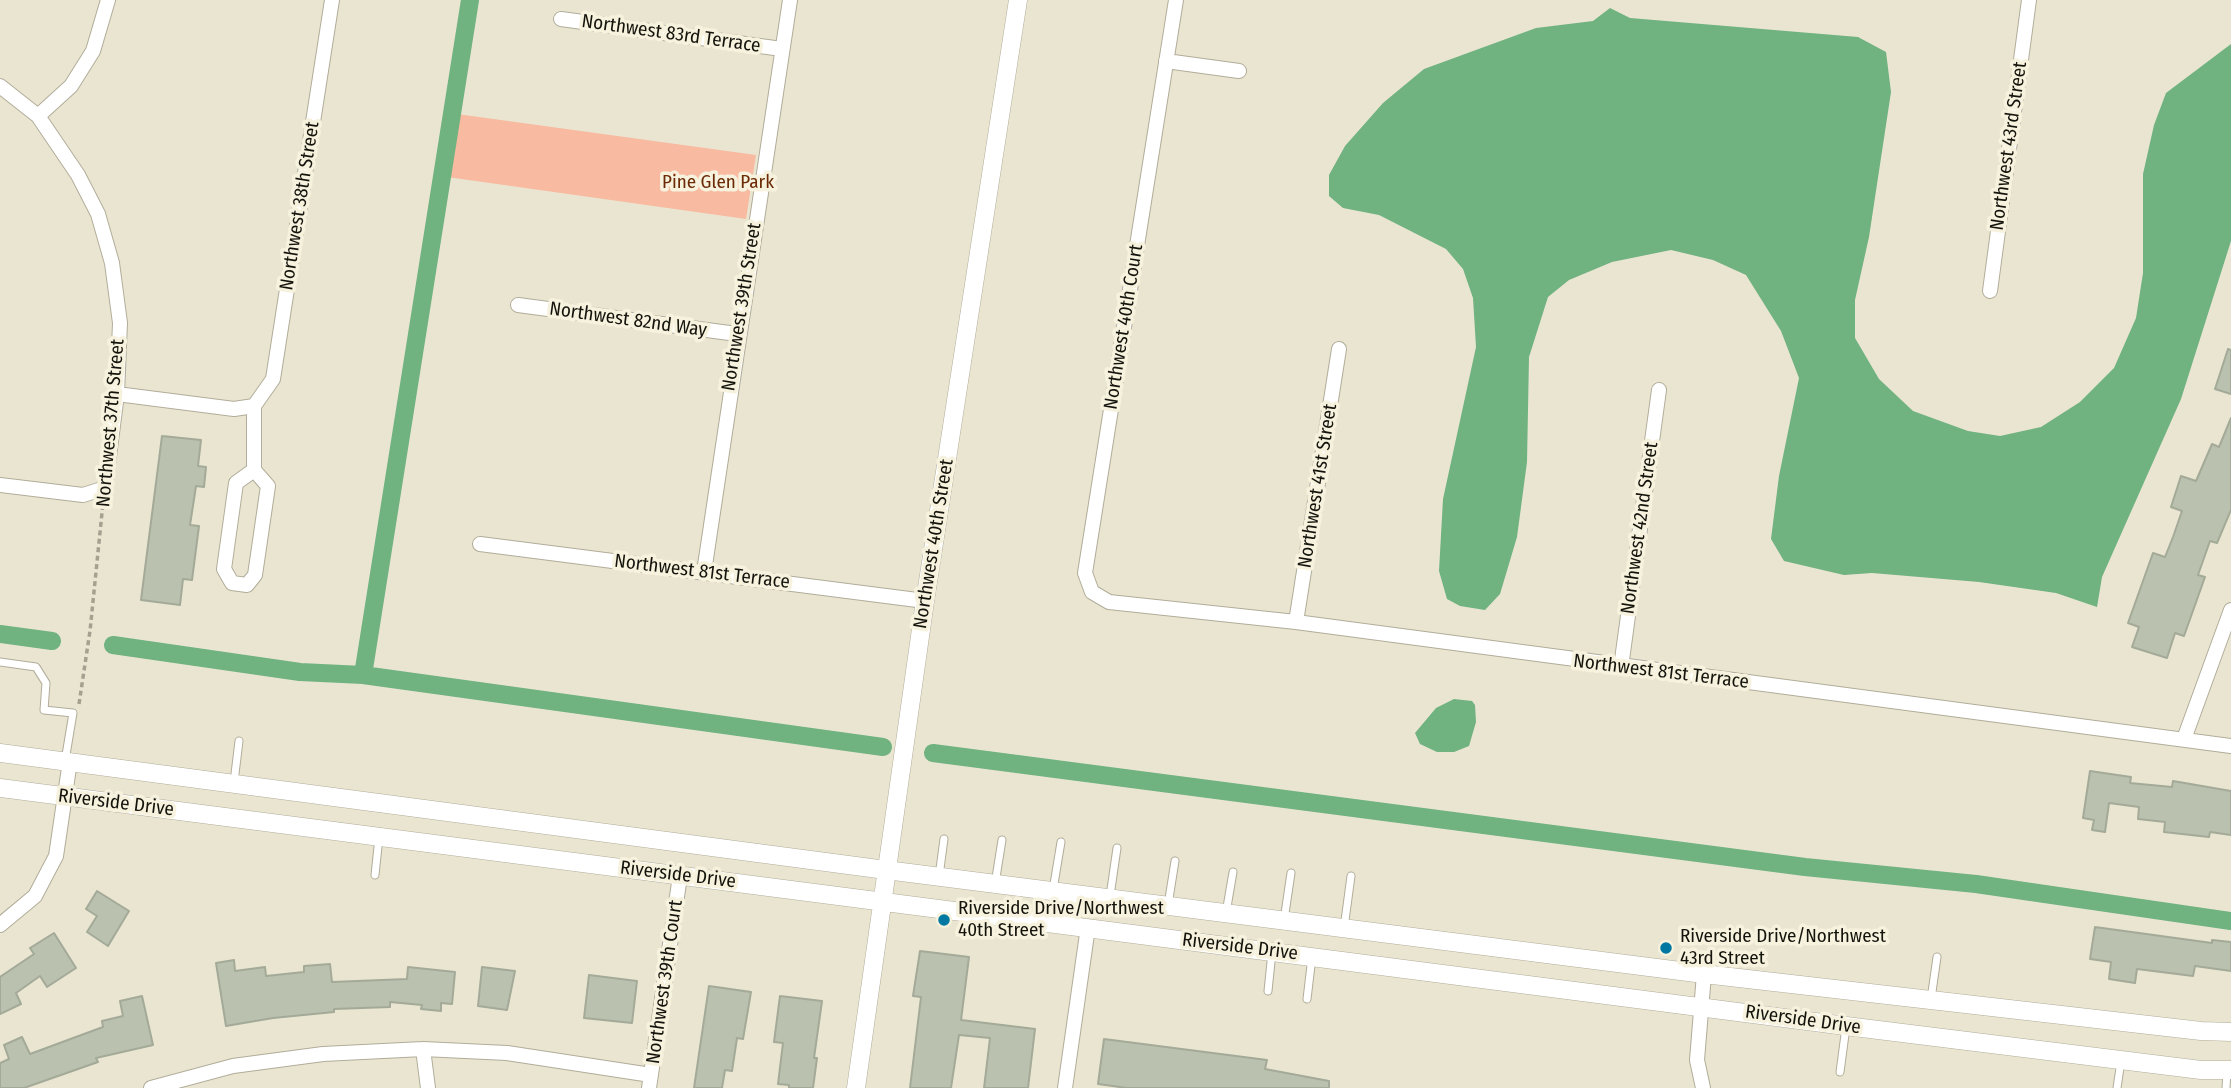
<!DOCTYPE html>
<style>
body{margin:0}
canvas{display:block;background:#e9e5d1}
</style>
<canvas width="2231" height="1088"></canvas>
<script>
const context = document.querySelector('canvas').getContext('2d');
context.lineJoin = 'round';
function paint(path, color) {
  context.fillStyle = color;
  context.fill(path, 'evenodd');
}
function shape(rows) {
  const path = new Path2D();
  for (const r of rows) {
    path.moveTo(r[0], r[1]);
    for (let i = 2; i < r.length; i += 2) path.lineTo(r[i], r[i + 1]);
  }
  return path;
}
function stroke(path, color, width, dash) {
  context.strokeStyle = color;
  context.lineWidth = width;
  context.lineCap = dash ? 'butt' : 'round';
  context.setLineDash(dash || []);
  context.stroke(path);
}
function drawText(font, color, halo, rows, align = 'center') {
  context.font = font + ' "Fira Sans Condensed",sans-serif';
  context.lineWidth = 7;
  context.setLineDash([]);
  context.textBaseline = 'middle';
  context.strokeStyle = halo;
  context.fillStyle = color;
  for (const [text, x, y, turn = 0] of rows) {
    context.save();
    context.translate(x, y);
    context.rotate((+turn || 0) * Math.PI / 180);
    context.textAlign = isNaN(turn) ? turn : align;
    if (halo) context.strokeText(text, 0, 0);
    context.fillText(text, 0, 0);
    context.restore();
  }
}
paint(shape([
 [457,114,756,155,746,219,447,177]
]), '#f8baa0');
paint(shape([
 [1610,8,1630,18,1858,37,1886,52,1891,92,1869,237,1855,300,1855,338,1879,379,1913,411,1968,431,2000,436,2041,427,2080,402,2114,368,2136,318,2143,273,2143,174,2154,125,2166,93,2231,44,2231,241,2181,399,2102,577,2097,607,2056,593,1979,582,1872,573,1844,575,1784,561,1771,539,1779,476,1799,378,1781,331,1746,275,1713,260,1671,250,1612,262,1569,280,1548,297,1529,357,1527,462,1517,537,1500,594,1485,610,1460,606,1447,599,1439,571,1443,499,1476,347,1473,298,1463,269,1446,249,1379,215,1343,208,1329,196,1329,175,1345,146,1383,103,1424,69,1536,28,1593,21],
 [1454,699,1472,701,1475,705,1476,722,1469,746,1454,752,1437,752,1420,744,1415,733,1436,708]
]), '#70b280');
stroke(shape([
 [0,634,52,641],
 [113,645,300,672,363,675,883,747],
 [363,675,470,0],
 [933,753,1805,867,1976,884,2231,921]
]), '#70b280', 18);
const building = shape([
 [2228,349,2231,350,2231,394,2215,389,2228,349],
 [2231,418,2231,510,2217,543,2210,541,2198,575,2205,577,2184,636,2175,633,2167,658,2132,647,2139,627,2128,623,2153,553,2165,557,2173,537,2182,511,2171,507,2181,476,2196,481,2212,444,2219,447,2231,418],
 [162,436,201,440,198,466,206,467,204,487,196,486,190,525,199,526,192,580,183,579,180,605,141,600,162,436],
 [2090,771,2131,777,2130,783,2172,787,2173,781,2231,791,2231,835,2210,832,2209,837,2164,832,2165,822,2138,819,2139,807,2109,803,2105,832,2092,830,2094,820,2083,818,2090,771],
 [97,891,129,911,108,946,87,932,97,916,86,909,97,891],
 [2095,927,2212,943,2212,940,2231,942,2231,971,2195,966,2193,976,2137,969,2135,983,2109,979,2111,962,2090,959,2095,927],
 [54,933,76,968,47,987,40,976,16,993,21,1004,0,1014,0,977,34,954,30,948,54,933],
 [920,951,969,957,961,1020,1035,1029,1028,1088,984,1088,990,1038,959,1035,951,1088,910,1088,921,997,913,996,920,951],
 [234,960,235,971,265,967,266,976,304,972,304,966,330,964,332,982,407,979,408,967,455,972,452,1004,441,1003,441,1011,421,1009,422,1005,390,1002,390,1007,334,1009,334,1012,273,1018,226,1026,216,963,234,960],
 [482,967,515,971,507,1010,478,1006,482,967],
 [589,975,637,981,632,1023,584,1018,589,975],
 [709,986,751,992,743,1039,737,1038,732,1071,725,1070,722,1088,694,1088,709,986],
 [142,996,153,1045,96,1058,98,1062,24,1088,0,1088,0,1063,9,1059,4,1045,22,1037,30,1054,103,1027,102,1021,123,1016,120,1001,142,996],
 [780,996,822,1001,814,1058,817,1058,813,1088,789,1088,789,1085,778,1084,783,1043,774,1042,780,996],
 [1104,1039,1267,1060,1265,1069,1329,1081,1329,1088,1127,1088,1098,1084,1104,1039]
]);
paint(building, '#bac1ae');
stroke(building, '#a4aa98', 2);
const service = shape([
 [0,662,36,667,46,683,44,710,73,713,65,761],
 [234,782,239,741],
 [375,875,379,837],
 [939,876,944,839],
 [995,884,1002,840],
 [1053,890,1061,842],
 [1110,896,1117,848],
 [1168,905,1175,861],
 [1226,913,1233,872],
 [1284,920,1291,873],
 [1344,928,1351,876],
 [1268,991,1272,952],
 [1307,999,1312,957],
 [1931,999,1937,957],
 [1840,1072,1846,1027],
 [2117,1088,2121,1061],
 [2226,1088,2227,1071]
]);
const minor = shape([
 [1176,0,1085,573,1092,592,1109,602,1296,622,2231,746],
 [561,19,782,49],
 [1166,61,1239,71],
 [0,86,38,116],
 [1990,291,2029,0],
 [518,305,737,334],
 [117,394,234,409,254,406,273,379,332,0],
 [254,406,254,470,268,486,255,575,247,585,232,583,224,569,236,483,254,470],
 [0,485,83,495,105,488,117,394,120,323,112,263,98,214,78,175,38,116,71,86,93,51,108,0],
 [480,544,925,601],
 [704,572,790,0],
 [1296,622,1339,349],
 [1621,667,1659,390],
 [2184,739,2231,610],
 [0,925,35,896,56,856,70,761],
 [423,1049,428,1088],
 [151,1088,233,1066,323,1054,423,1049,507,1053,651,1075],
 [649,1088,680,876],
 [1065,1088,1088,927],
 [1703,1088,1697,1060,1704,974]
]);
const tertiary = shape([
 [0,753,886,870,1704,974,2201,1031,2231,1032],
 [0,788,1846,1026,2201,1070,2231,1070],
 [856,1088,925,601,1018,0]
]);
stroke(service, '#b1ad9a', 9);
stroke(minor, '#b1ad9a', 16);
stroke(tertiary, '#b1ad9a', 19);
stroke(shape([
 [79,704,90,631,103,503]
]), '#a4a191', 3.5, [5, 3.5]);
stroke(service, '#fff', 7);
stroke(minor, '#fff', 14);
stroke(tertiary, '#fff', 18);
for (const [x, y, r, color] of [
 [944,920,7,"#0178a1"],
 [1666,948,7,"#0178a1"]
]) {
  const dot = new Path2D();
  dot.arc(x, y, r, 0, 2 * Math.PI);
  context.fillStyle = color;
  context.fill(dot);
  stroke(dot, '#f6f2de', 2.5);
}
drawText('19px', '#14130c', '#f6f2de', [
 ["Northwest 83rd Terrace",671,34,8],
 ["Northwest 43rd Street",2009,146,-82],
 ["Northwest 38th Street",300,206,-81],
 ["Northwest 39th Street",742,307,-81],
 ["Northwest 82nd Way",628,320,8],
 ["Northwest 40th Court",1124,327,-81],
 ["Northwest 37th Street",111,423,-85],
 ["Northwest 41st Street",1318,486,-81],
 ["Northwest 42nd Street",1640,528,-82],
 ["Northwest 40th Street",934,544,-81],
 ["Northwest 81st Terrace",702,572,7],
 ["Northwest 81st Terrace",1661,672,7],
 ["Riverside Drive",116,803,7],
 ["Riverside Drive",678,875,7],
 ["Riverside Drive",1240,947,7],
 ["Northwest 39th Court",665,982,-82],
 ["Riverside Drive",1803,1020,8]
]);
drawText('19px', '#6b2905', '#f6f2de', [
 ["Pine Glen Park",718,183]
]);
drawText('19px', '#14130c', '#f6f2de', [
 ["Riverside Drive/Northwest",958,909],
 ["40th Street",958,931],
 ["Riverside Drive/Northwest",1680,937],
 ["43rd Street",1680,959]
], 'left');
</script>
